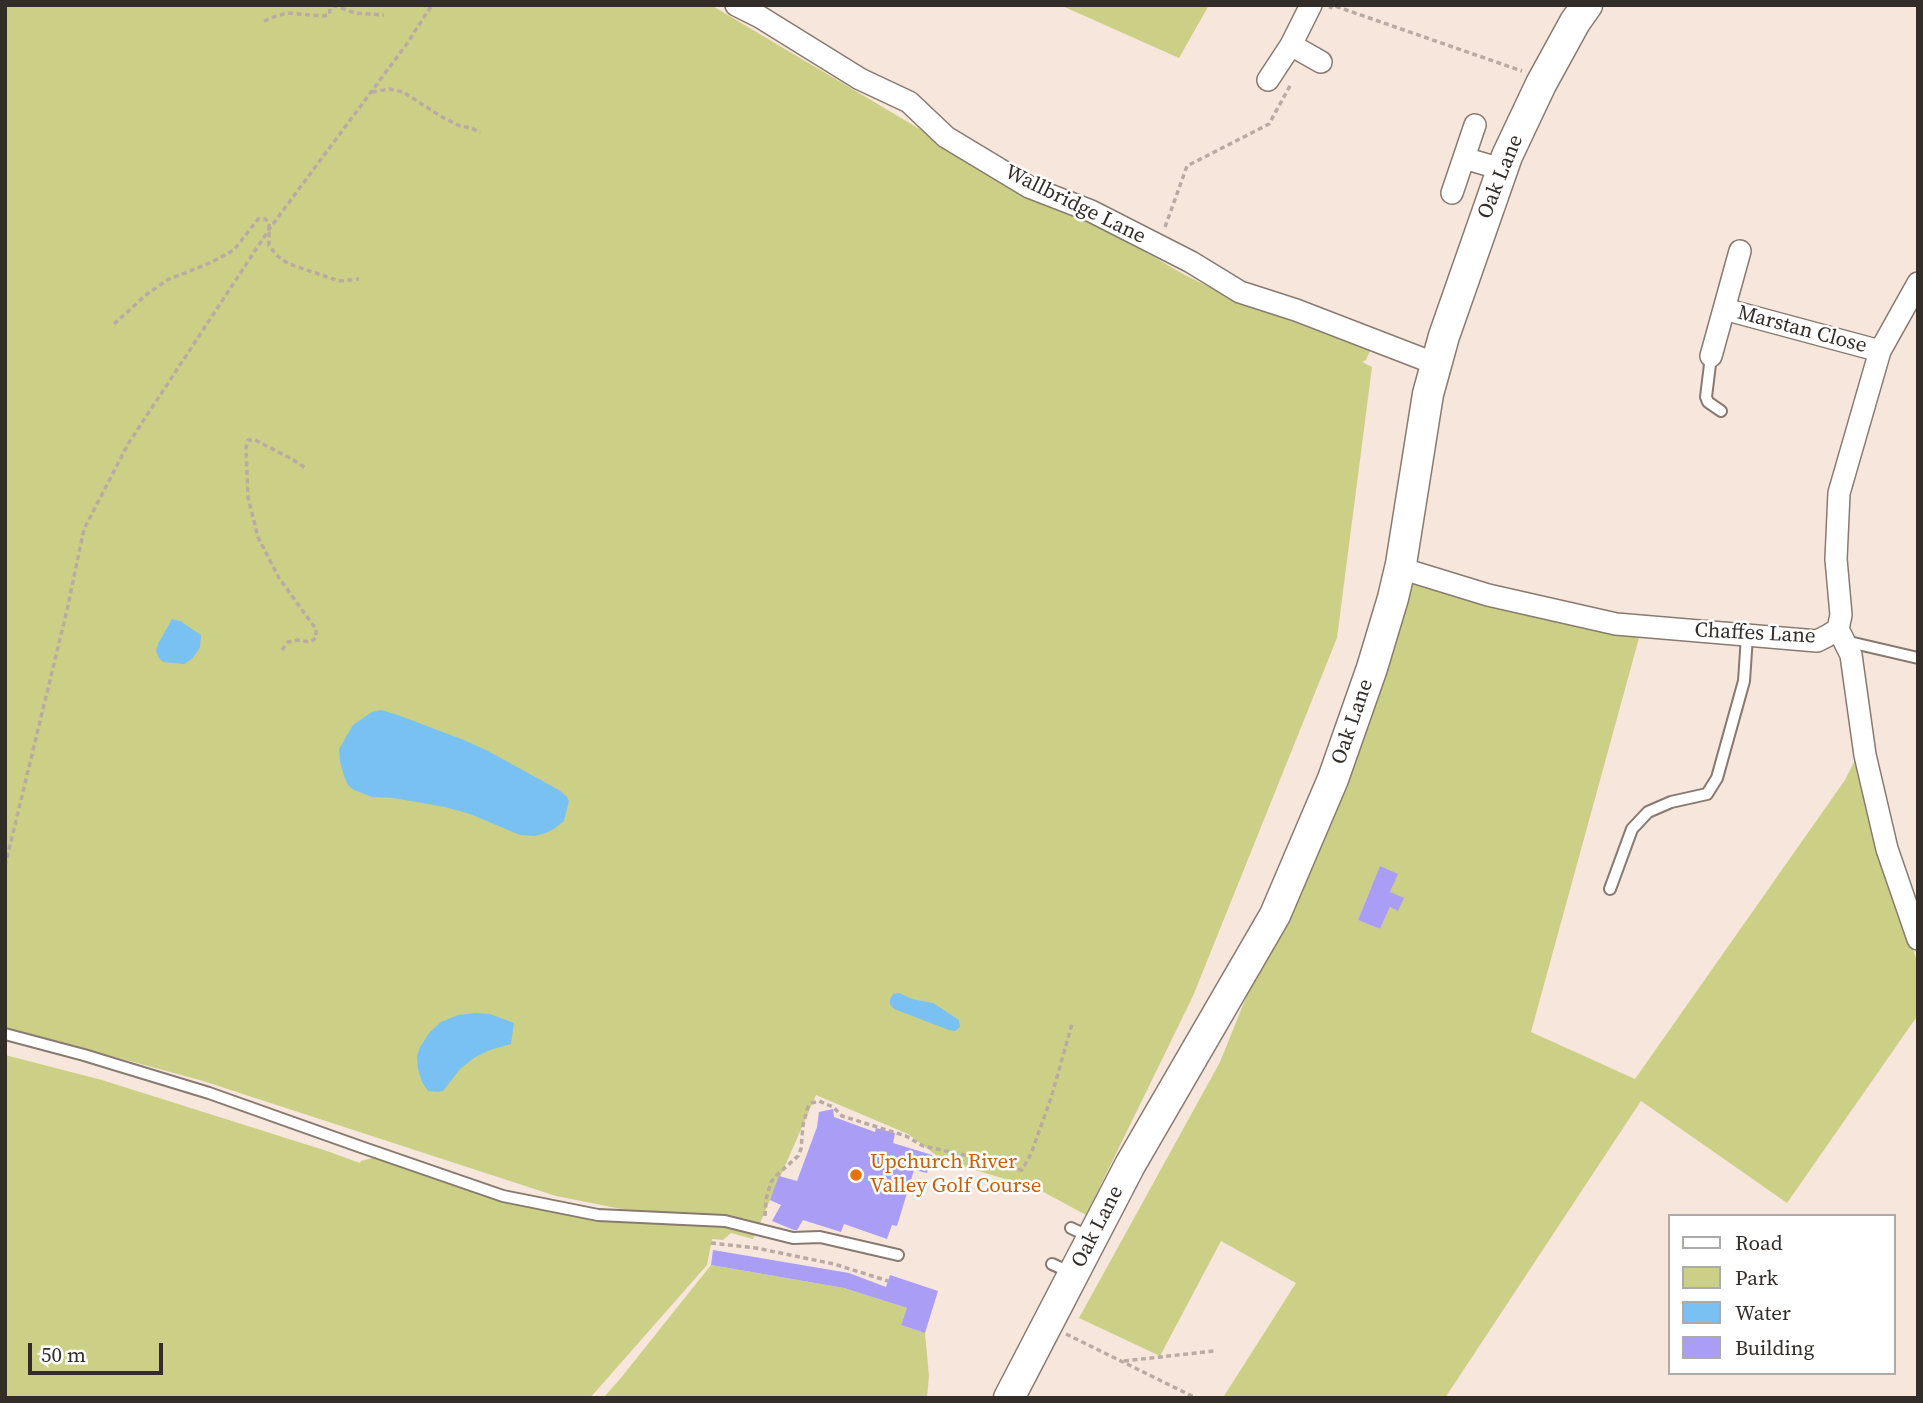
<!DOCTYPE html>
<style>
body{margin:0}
#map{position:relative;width:1923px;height:1403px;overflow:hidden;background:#f7e6dc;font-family:"Source Serif 4",serif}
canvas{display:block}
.frame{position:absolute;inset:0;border:7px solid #332d29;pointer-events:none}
.legend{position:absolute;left:1668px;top:1214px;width:228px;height:161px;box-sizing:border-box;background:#fff;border:2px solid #adaba9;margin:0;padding:9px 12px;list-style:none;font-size:21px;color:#332d29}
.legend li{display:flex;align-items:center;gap:14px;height:35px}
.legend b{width:35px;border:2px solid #adaba9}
.scale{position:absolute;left:28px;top:1343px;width:135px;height:32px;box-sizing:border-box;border:4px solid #332d29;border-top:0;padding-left:9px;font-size:21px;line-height:24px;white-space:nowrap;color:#332d29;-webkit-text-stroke:5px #fff;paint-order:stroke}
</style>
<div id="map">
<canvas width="1923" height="1403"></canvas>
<div class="frame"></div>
<ul class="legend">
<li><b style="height:9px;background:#fff"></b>Road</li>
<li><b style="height:19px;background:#ccd086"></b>Park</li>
<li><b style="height:19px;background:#7ac1f3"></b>Water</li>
<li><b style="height:19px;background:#a99df6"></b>Building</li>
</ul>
<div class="scale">50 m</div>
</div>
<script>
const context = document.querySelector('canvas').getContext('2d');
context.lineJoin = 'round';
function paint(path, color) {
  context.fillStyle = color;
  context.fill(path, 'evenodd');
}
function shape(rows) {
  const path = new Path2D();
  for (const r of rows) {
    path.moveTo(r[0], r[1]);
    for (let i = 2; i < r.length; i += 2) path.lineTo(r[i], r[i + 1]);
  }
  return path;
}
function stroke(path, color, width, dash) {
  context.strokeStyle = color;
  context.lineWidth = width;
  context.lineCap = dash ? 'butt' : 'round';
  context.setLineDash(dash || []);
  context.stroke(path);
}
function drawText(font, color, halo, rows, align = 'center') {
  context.font = font + ' "Source Serif 4",serif';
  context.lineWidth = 5;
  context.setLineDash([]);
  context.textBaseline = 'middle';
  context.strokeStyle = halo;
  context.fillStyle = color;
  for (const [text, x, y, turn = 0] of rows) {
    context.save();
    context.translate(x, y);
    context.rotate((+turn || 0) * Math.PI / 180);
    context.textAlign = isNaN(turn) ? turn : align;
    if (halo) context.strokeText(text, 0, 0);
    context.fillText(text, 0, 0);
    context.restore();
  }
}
paint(shape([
 [5,5,711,5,1034,197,1062,208,1149,254,1185,275,1231,298,1370,351,1366,360,1362,362,1372,367,1337,638,1193,996,1086,1215,1036,1188,944,1161,908,1134,816,1095,753,1239,731,1233,723,1240,712,1239,707,1265,590,1398,5,1398,5,1055,102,1080,327,1151,360,1163,361,1161,372,1158,382,1158,506,1200,687,1222,556,1196,203,1081,5,1027],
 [1060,5,1209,5,1179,58],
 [1413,583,1639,638,1531,1032,1635,1079,1845,780,1855,760,1918,965,1918,1015,1787,1203,1641,1101,1445,1398,1227,1398,1224,1396,1296,1283,1221,1241,1160,1356,1079,1318,1220,1062],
 [1380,867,1397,874,1390,892,1398,910,1390,907,1380,929,1358,920],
 [711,1265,844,1288,907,1308,901,1325,925,1333,929,1376,927,1398,603,1398,620,1379]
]), '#ccd086');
paint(shape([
 [172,619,180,621,201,635,200,648,192,659,184,664,163,662,159,658,156,651,158,644],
 [381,710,395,714,464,740,488,751,559,790,567,797,569,801,564,821,554,829,546,833,535,836,520,835,470,814,445,807,393,798,372,797,354,790,348,785,344,776,340,762,339,749,353,725,372,712],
 [899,993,912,999,933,1003,959,1020,960,1027,955,1031,949,1030,894,1009,890,1004,890,999,893,994],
 [476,1013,490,1014,514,1023,511,1044,490,1050,474,1058,460,1069,443,1091,438,1092,428,1091,422,1082,418,1069,417,1056,420,1047,430,1032,441,1022,458,1015]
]), '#7ac1f3');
paint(shape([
 [1380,866,1398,874,1390,892,1404,898,1398,911,1390,907,1380,929,1358,920],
 [833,1109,834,1117,875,1132,876,1128,895,1133,893,1143,932,1155,927,1173,914,1170,897,1226,892,1225,887,1239,844,1224,841,1232,803,1220,797,1230,794,1230,772,1221,781,1205,770,1200,779,1176,797,1181,817,1127,819,1112],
 [713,1250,849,1273,886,1287,890,1275,938,1291,925,1333,901,1325,907,1308,844,1288,711,1265]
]), '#a99df6');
const lane = shape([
 [1711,356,1706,397,1708,402,1721,411],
 [1845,641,1918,658],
 [1610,889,1632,829,1648,812,1671,802,1707,794,1717,778,1744,681,1747,636],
 [5,1034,84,1055,209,1093,361,1147,503,1196,598,1215,725,1221,793,1238,820,1237,898,1255],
 [1071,1228,1090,1237],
 [1052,1264,1072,1273]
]);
const street = shape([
 [736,5,760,17,860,79,909,102,946,137,1029,187,1091,211,1191,262,1240,292,1296,310,1436,364],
 [1291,45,1321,62],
 [1268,80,1291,45,1311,5],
 [1464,158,1501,169],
 [1452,193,1475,125],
 [1724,309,1880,351],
 [1711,356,1740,251],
 [1400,568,1488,595,1616,624,1817,641,1827,636,1838,629,1841,615,1836,559,1839,493,1880,351,1918,283],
 [1838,629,1851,655,1865,755,1887,849,1918,939]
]);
const secondary = shape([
 [1009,1398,1130,1165,1275,915,1333,779,1372,668,1393,598,1401,564,1428,394,1444,336,1507,156,1541,84,1575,22,1587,5]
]);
stroke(lane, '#887a70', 14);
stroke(street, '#887a70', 24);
stroke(secondary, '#887a70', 33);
stroke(shape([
 [333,5,355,13,384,15],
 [1330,9,1332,5,1522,71],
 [264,21,276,16,287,13,323,16,329,15,331,5],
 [372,92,390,89,403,92,442,117,460,126,472,128,480,133],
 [1165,227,1187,166,1269,124,1291,84],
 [114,324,146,295,167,280,210,263,234,250,258,219,265,219,269,222,269,245,276,255,289,264,339,281,359,279],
 [282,650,288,642,298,640,310,642,316,638,316,629,279,578,258,537,248,497,246,448,248,440,255,440,292,459,307,469],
 [5,866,67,610,84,529,128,444,270,228,406,45,432,5],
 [765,1216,766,1199,771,1182,777,1175,798,1156,801,1149,803,1125,808,1107,812,1103,819,1101,833,1107,842,1116,906,1136,923,1146,969,1156,999,1167,1022,1170,1031,1154,1051,1098,1072,1024],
 [711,1243,756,1248,834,1264,888,1281],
 [1066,1334,1196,1398],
 [1124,1361,1214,1351]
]), '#b9aba3', 3.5, [5, 3.5]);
stroke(lane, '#fff', 10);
stroke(street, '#fff', 21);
stroke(secondary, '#fff', 30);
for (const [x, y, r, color] of [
 [856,1175,7,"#e8710a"]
]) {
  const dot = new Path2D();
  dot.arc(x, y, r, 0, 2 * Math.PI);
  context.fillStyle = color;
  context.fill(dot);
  stroke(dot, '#fff', 2.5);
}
drawText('21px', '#332d29', '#fff', [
 ["Oak Lane",1501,177,-68],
 ["Wallbridge Lane",1075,205,26],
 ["Marstan Close",1802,330,15],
 ["Chaffes Lane",1755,634,3],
 ["Oak Lane",1353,722,-71],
 ["Oak Lane",1098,1227,-63]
]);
drawText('21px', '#c56008', '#fff', [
 ["Upchurch River",870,1163],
 ["Valley Golf Course",870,1187]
], 'left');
</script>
